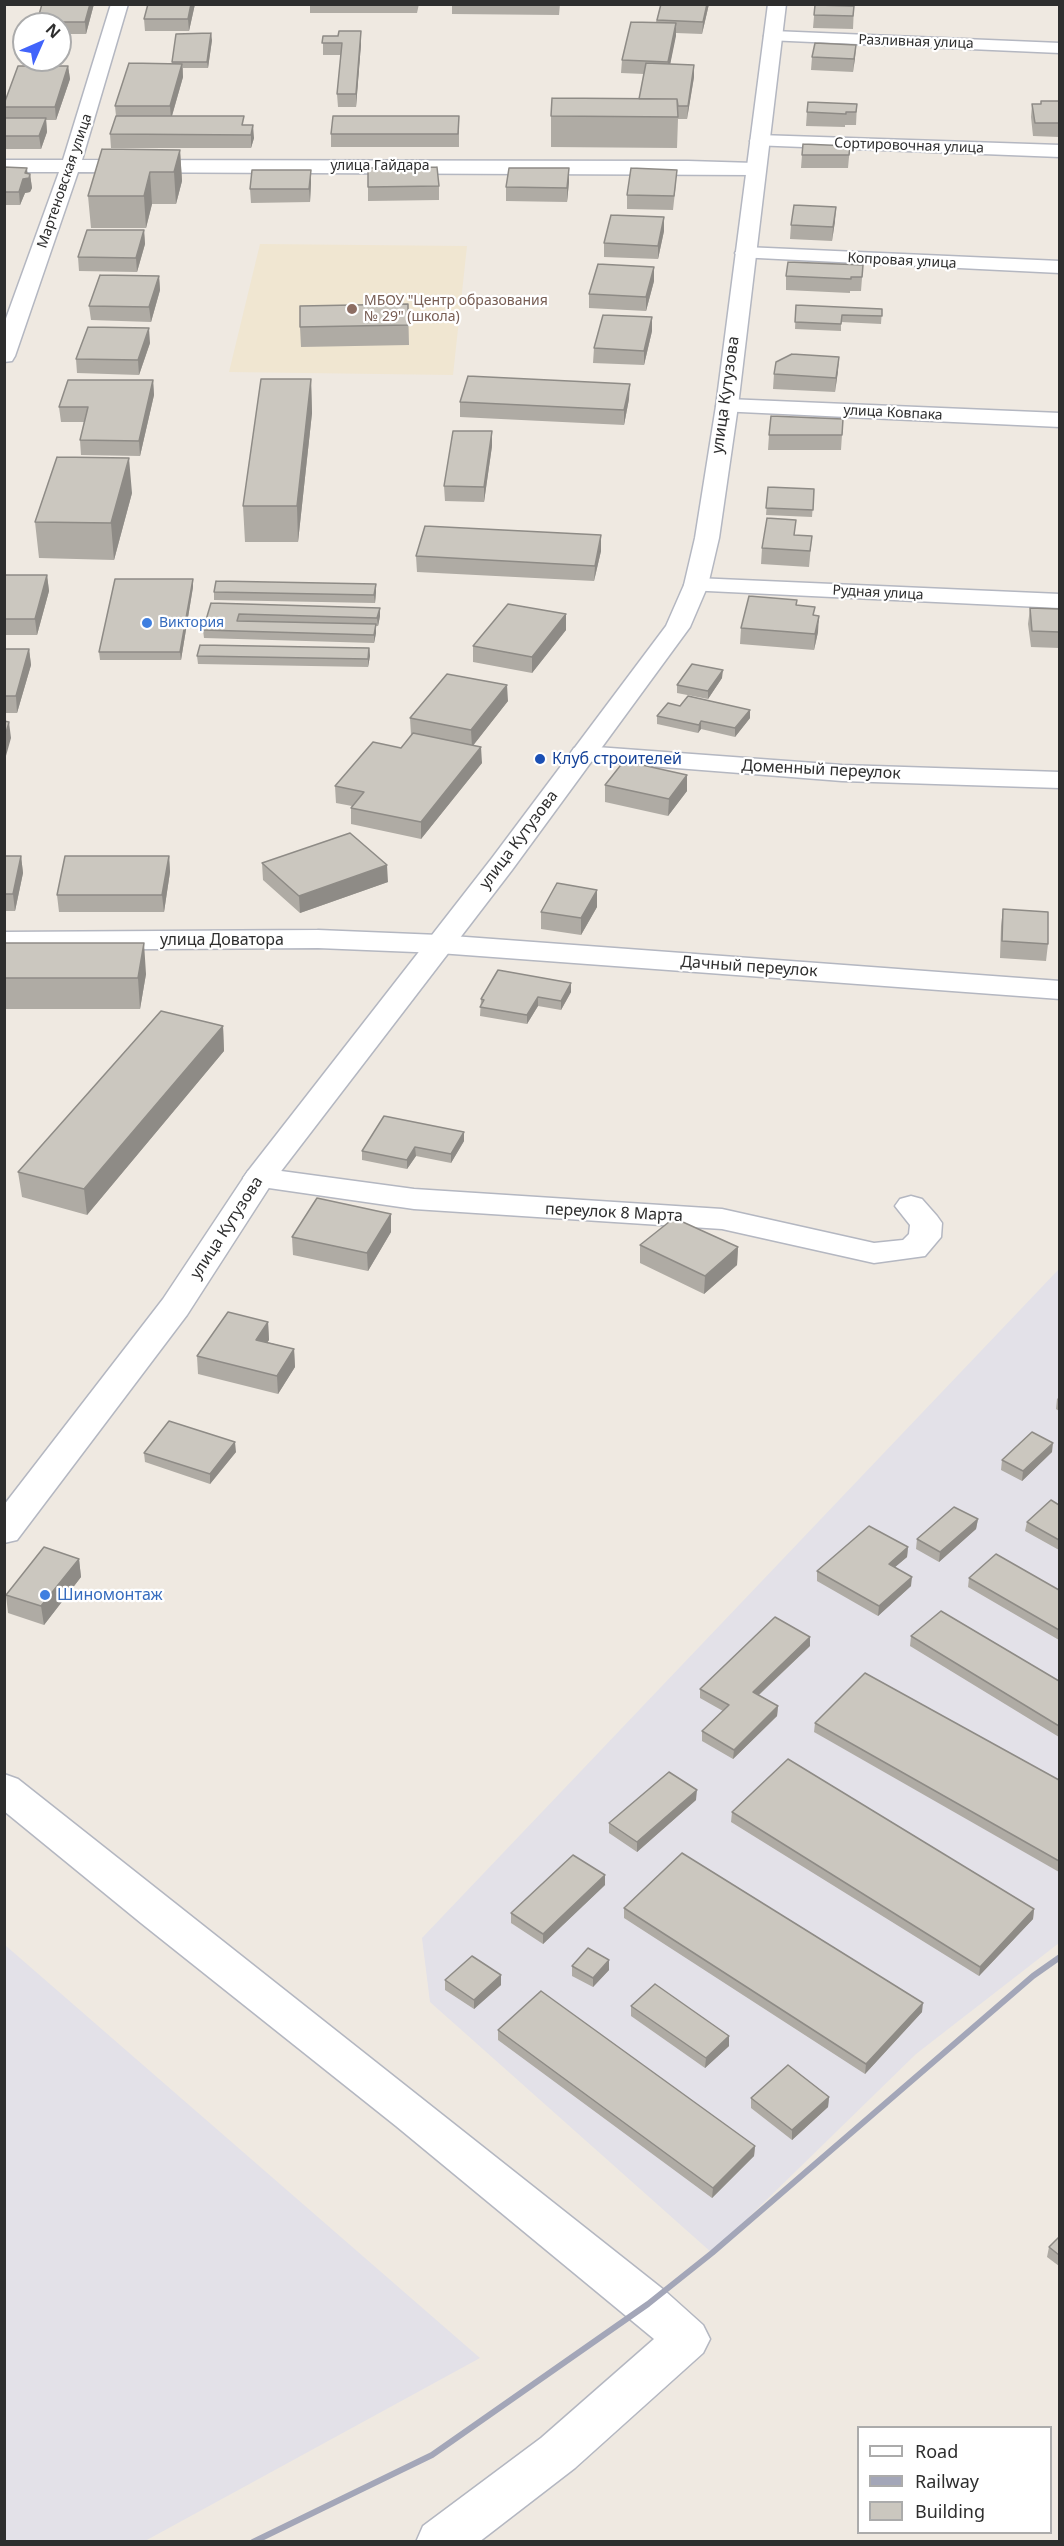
<!DOCTYPE html>
<meta charset="utf-8">
<style>
body{margin:0}
#map{position:relative;width:1064px;height:2546px;overflow:hidden;background:#efe9e1;font-family:"Noto Sans",sans-serif}
canvas{display:block}
.frame{position:absolute;inset:0;border:6px solid #2e2e2e;pointer-events:none}
.legend{position:absolute;left:857px;top:2426px;width:195px;height:108px;box-sizing:border-box;background:#fff;border:2px solid #ababab;margin:0;padding:8px 10px;list-style:none;font-size:18px;color:#2e2e2e}
.legend li{display:flex;align-items:center;gap:12px;height:30px}
.legend b{width:30px;border:2px solid #ababab}
.north{position:absolute;left:12px;top:12px;width:60px;height:60px;box-sizing:border-box;background:#fff;border:2px solid #ababab;border-radius:50%;rotate:45deg;font-size:16px;font-weight:700;line-height:24px;text-align:center;color:#2e2e2e}
.north::after{content:'';display:block;margin:auto;width:21px;height:27px;background:#4264fb;clip-path:polygon(50% 0,100% 100%,50% 72%,0 100%)}
</style>
<div id="map">
<canvas width="1064" height="2546"></canvas>
<div class="frame"></div>
<ul class="legend">
<li><b style="height:8px;background:#fff"></b>Road</li>
<li><b style="height:8px;background:#a3a6b8"></b>Railway</li>
<li><b style="height:16px;background:#cbc7bf"></b>Building</li>
</ul>
<div class="north">N</div>
</div>
<script>
const context = document.querySelector('canvas').getContext('2d');
context.lineJoin = 'round';
function paint(path, color) {
  context.fillStyle = color;
  context.fill(path, 'evenodd');
}
function shape(rows) {
  const path = new Path2D();
  for (const r of rows) {
    path.moveTo(r[0], r[1]);
    for (let i = 2; i < r.length; i += 2) path.lineTo(r[i], r[i + 1]);
  }
  return path;
}
function stroke(path, color, width, dash) {
  context.strokeStyle = color;
  context.lineWidth = width;
  context.lineCap = dash ? 'butt' : 'round';
  context.setLineDash(dash || []);
  context.stroke(path);
}
function drawText(font, color, halo, rows, align = 'center') {
  context.font = font + ' "Noto Sans",sans-serif';
  context.lineWidth = 4.5;
  context.setLineDash([]);
  context.textBaseline = 'middle';
  context.strokeStyle = halo;
  context.fillStyle = color;
  for (const [text, x, y, turn = 0] of rows) {
    context.save();
    context.translate(x, y);
    context.rotate((+turn || 0) * Math.PI / 180);
    context.textAlign = isNaN(turn) ? turn : align;
    if (halo) context.strokeText(text, 0, 0);
    context.fillText(text, 0, 0);
    context.restore();
  }
}
paint(shape([
 [1059,1269,1059,1943,916,2054,712,2253,430,2002,422,1938],
 [4,1945,5,1945,480,2358,145,2541,5,2541]
]), '#e3e1e8');
paint(shape([
 [260,244,467,246,453,375,229,372]
]), '#f0e6d1');
const street = shape([
 [111,4,128,4,82,160,688,161,755,163,762,165,765,169,762,173,755,175,78,172,15,356,12,361,4,362,4,324,59,172,4,172,4,160,63,160,111,4],
 [773,31,1060,43,1060,53,767,40,764,36,767,32,773,31],
 [759,135,1060,145,1060,157,752,145,750,141,752,137,759,135],
 [745,247,1060,261,1060,273,738,257,735,253,738,249,745,247],
 [727,399,1060,413,1060,427,719,411,716,406,719,401,727,399],
 [696,578,1060,594,1060,608,687,590,684,585,687,580,696,578],
 [583,746,842,765,1060,772,1060,788,842,781,574,760,570,754,574,748,583,746],
 [318,930,439,935,1060,981,1060,999,439,953,318,948,4,950,4,932,318,930],
 [259,1168,414,1189,722,1209,874,1243,903,1240,909,1234,910,1225,895,1206,900,1199,911,1196,922,1199,937,1216,942,1223,941,1237,925,1256,874,1263,722,1229,414,1209,248,1185,243,1178,248,1171,259,1168],
 [4,1774,18,1779,664,2290,703,2325,710,2339,703,2353,575,2468,479,2542,416,2542,423,2526,541,2438,654,2339,396,2126,141,1923,4,1811,4,1774]
]);
const secondary = shape([
 [768,4,786,4,738,406,719,538,708,585,690,627,512,870,272,1183,187,1315,17,1540,4,1543,4,1505,163,1299,248,1171,492,858,666,626,684,585,695,538,716,406,768,4]
]);
stroke(street, '#b4b7c1', 3);
stroke(secondary, '#b4b7c1', 3);
paint(street, '#fff');
paint(secondary, '#fff');
stroke(shape([
 [253,2542,432,2455,648,2304,712,2253,1033,1976,1060,1957]
]), '#a3a6b8', 6);
paint(shape([
 [94,4,86,34,60,34,60,24,37,24,37,22],
 [148,4,195,4,189,31,145,31,144,19],
 [310,4,419,4,417,13,310,13],
 [452,4,560,4,559,15,452,14],
 [661,4,709,4,702,34,676,33,670,64,694,65,694,77,687,119,678,119,677,148,551,147,551,116,639,99,644,74,621,73,622,60,656,22],
 [815,5,854,6,853,29,813,28],
 [323,36,361,44,356,107,338,107,337,94,341,55,323,55],
 [212,40,208,68,183,68,183,77,172,116,245,125,254,138,251,148,111,148,110,134,116,116,115,106,172,64,172,62],
 [812,57,855,58,853,72,811,70],
 [68,66,70,79,56,120,46,120,47,132,41,149,4,149,4,104],
 [1041,101,1059,101,1059,137,1033,136,1031,117,1032,104,1041,104],
 [857,104,856,125,845,125,845,127,806,126,807,112],
 [459,129,459,147,331,147,331,134],
 [850,146,848,168,801,168,802,155],
 [180,150,182,181,176,204,152,204,146,228,91,228,88,196],
 [4,167,27,168,27,174,30,174,32,188,30,192,25,193,20,205,4,205],
 [311,170,311,183,310,202,251,203,250,189],
 [569,182,567,202,506,201,506,187],
 [676,183,673,210,627,209,627,195],
 [439,186,439,200,368,201,368,187],
 [664,217,664,231,658,259,604,257,604,243],
 [835,221,832,241,790,239,791,225],
 [144,230,145,244,137,272,79,271,78,257],
 [863,265,861,291,850,291,850,293,786,290,786,276],
 [654,267,654,281,646,311,589,308,589,294],
 [159,276,160,290,151,322,91,320,89,306],
 [408,304,409,345,301,347,300,327],
 [796,305,882,309,881,324,841,322,841,331,795,329],
 [652,331,644,365,593,363,594,348],
 [150,343,139,375,77,373,76,359],
 [838,371,835,392,773,389,774,374],
 [311,379,312,413,298,542,245,542,243,506],
 [153,380,154,395,140,456,81,455,80,440,84,422,61,422,59,407],
 [629,399,624,425,460,417,460,402],
 [843,419,841,450,768,450,769,435],
 [492,446,484,502,445,501,444,486],
 [768,487,814,489,812,517,766,515],
 [132,493,114,560,39,558,35,522],
 [812,536,809,567,761,564,762,548],
 [601,551,594,581,417,572,416,556],
 [4,575,47,575,49,591,37,635,4,635],
 [193,587,181,660,100,660,99,652],
 [214,592,376,592,375,603,214,600],
 [211,603,380,608,380,616,378,626,376,626,376,633,374,643,204,638,203,630],
 [797,605,814,615,818,632,814,650,740,644,741,628],
 [1030,608,1059,609,1059,648,1031,647,1028,624],
 [566,614,566,630,532,673,473,662,473,646],
 [369,648,370,656,368,667,198,664,197,656],
 [4,649,29,649,31,665,17,713,4,713],
 [722,678,708,699,677,693,677,685],
 [508,701,473,745,482,763,421,839,351,824,351,808,352,806,336,803,335,786,401,748,412,735,411,735,410,718],
 [750,710,750,718,735,737,701,729,698,733,657,724,657,716],
 [605,785,687,791,668,816,605,802],
 [4,856,21,856,23,873,15,911,4,911],
 [169,856,170,872,164,912,59,912,57,895],
 [262,863,388,882,300,913,263,880],
 [597,890,597,907,581,935,541,929,541,912],
 [1003,909,1048,944,1046,961,1000,958,1001,926],
 [4,943,146,974,140,1009,4,1009],
 [571,983,571,992,561,1010,538,1006,527,1024,480,1016,481,999],
 [223,1026,224,1051,87,1215,22,1197,18,1172],
 [464,1132,464,1141,451,1163,416,1156,407,1169,362,1160,362,1151],
 [391,1214,391,1232,368,1271,293,1255,292,1237],
 [640,1245,738,1247,737,1265,704,1294,640,1263],
 [268,1322,269,1340,267,1342,294,1349,295,1367,278,1394,198,1374,197,1356],
 [1059,1397,1059,1411,1056,1409,1057,1399],
 [236,1452,210,1484,145,1462,144,1453],
 [1052,1452,1022,1481,1001,1470,1002,1460],
 [1059,1505,1059,1550,1025,1531,1027,1522],
 [978,1519,976,1529,939,1562,916,1549,917,1539],
 [908,1547,907,1557,895,1567,911,1586,878,1616,817,1581,817,1571],
 [79,1559,81,1577,44,1625,8,1613,6,1595],
 [969,1578,1059,1590,1059,1640,968,1587],
 [911,1636,1059,1681,1059,1737,910,1646],
 [810,1646,759,1695,778,1706,777,1716,733,1759,702,1741,702,1731,723,1711,700,1698,700,1689],
 [815,1723,1059,1780,1059,1872,814,1732],
 [696,1800,637,1852,609,1833,609,1823],
 [732,1812,1034,1909,1033,1919,979,1976,731,1822],
 [605,1885,543,1944,511,1923,511,1913],
 [624,1908,922,2012,865,2074,624,1918],
 [572,1966,609,1970,593,1987,572,1976],
 [445,1980,501,1985,474,2009,445,1990],
 [631,2006,729,2036,729,2046,705,2068,631,2016],
 [498,2030,755,2146,754,2156,712,2198,498,2040],
 [829,2097,828,2107,792,2140,751,2108,751,2098],
 [1059,2237,1059,2266,1047,2257,1049,2247]
]), '#afaba4');
paint(shape([
 [90,4,94,4,86,34,85,22],
 [191,4,195,4,189,31,188,19],
 [707,4,709,4,702,34,703,22],
 [676,23,676,36,668,75,668,62],
 [361,31,361,44,356,107,356,94],
 [211,33,212,40,208,68,207,62],
 [856,45,855,58,853,72,854,59],
 [182,64,183,77,171,119,170,106],
 [694,65,694,77,687,119,688,106],
 [68,66,70,79,56,120,55,107],
 [46,118,47,132,41,149,39,136],
 [253,125,254,138,251,148,251,135],
 [180,150,182,181,176,204,174,172],
 [27,168,28,178,30,174,32,188,30,192,25,193,20,205,19,192],
 [569,168,569,182,567,202,567,188],
 [311,170,311,183,310,202,309,189],
 [150,172,152,204,146,228,144,196],
 [836,207,835,221,832,241,833,227],
 [664,217,664,231,658,259,658,246],
 [144,230,145,244,137,272,136,258],
 [654,267,654,281,646,311,646,297],
 [159,276,160,290,151,322,149,307],
 [652,317,652,331,644,365,644,351],
 [149,328,150,343,139,375,138,360],
 [839,357,838,371,835,392,836,378],
 [311,379,312,413,298,542,297,506],
 [153,380,154,395,140,456,139,441],
 [630,384,629,399,624,425,624,410],
 [492,431,492,446,484,502,484,487],
 [129,458,132,493,114,560,111,523],
 [601,535,601,551,594,581,595,566],
 [47,575,49,591,37,635,35,619],
 [193,579,193,587,181,660,180,652],
 [376,584,376,592,375,603,374,595],
 [380,608,380,616,378,626,377,618],
 [566,614,566,630,532,673,532,657],
 [819,616,818,632,814,650,815,634],
 [376,624,376,633,374,643,374,635],
 [369,648,370,656,368,667,368,659],
 [29,649,31,665,17,713,16,696],
 [723,670,722,678,708,699,708,691],
 [507,685,508,701,472,747,471,730],
 [750,710,750,718,735,737,735,728],
 [701,721,701,729,698,733,699,725],
 [9,722,11,738,4,763,4,740],
 [481,747,482,763,421,839,421,822],
 [687,775,687,791,668,816,669,799],
 [21,856,23,873,15,911,13,894],
 [169,856,170,872,164,912,162,895],
 [387,865,388,882,300,913,299,896],
 [597,890,597,907,581,935,581,918],
 [144,943,146,974,140,1009,138,978],
 [571,983,571,992,561,1010,561,1001],
 [538,997,538,1006,527,1024,527,1015],
 [223,1026,224,1051,87,1215,84,1189],
 [464,1132,464,1141,451,1163,451,1154],
 [415,1147,416,1156,407,1169,407,1160],
 [391,1214,391,1232,368,1271,367,1253],
 [738,1247,737,1265,704,1294,705,1276],
 [268,1322,269,1340,257,1358,256,1340],
 [294,1349,295,1367,278,1394,277,1376],
 [235,1442,236,1452,210,1484,210,1474],
 [1053,1443,1052,1452,1022,1481,1023,1471],
 [978,1519,976,1529,939,1562,940,1552],
 [908,1547,907,1557,888,1573,889,1564],
 [79,1559,81,1577,44,1625,41,1606],
 [912,1577,911,1586,878,1616,879,1606],
 [810,1637,810,1646,752,1701,753,1692],
 [778,1706,777,1716,733,1759,734,1750],
 [697,1790,696,1800,637,1852,637,1842],
 [605,1875,605,1885,543,1944,543,1934],
 [1034,1909,1033,1919,979,1976,980,1967],
 [609,1960,609,1970,593,1987,593,1978],
 [501,1975,501,1985,474,2009,474,2000],
 [923,2003,922,2012,865,2074,866,2064],
 [729,2036,729,2046,705,2068,706,2058],
 [829,2097,828,2107,792,2140,792,2130],
 [755,2146,754,2156,712,2198,713,2188]
]), '#8e8b86');
const building = shape([
 [42,4,90,4,85,22,37,22,42,4],
 [148,4,191,4,188,19,144,19,148,4],
 [661,4,707,4,703,22,657,20,661,4],
 [815,5,854,6,853,16,814,15,815,5],
 [631,22,676,23,668,62,622,60,631,22],
 [339,31,361,31,356,94,337,94,342,43,322,43,323,36,338,36,339,31],
 [211,33,207,62,172,62,176,34,211,33],
 [815,43,856,45,854,59,812,57,815,43],
 [129,63,182,64,170,106,115,106,129,63],
 [646,63,694,65,688,106,678,106,677,99,639,99,646,63],
 [18,66,68,66,55,107,4,107,4,104,18,66],
 [552,98,677,99,678,117,551,116,552,98],
 [1041,101,1059,101,1059,123,1035,123,1032,104,1041,104,1041,101],
 [808,102,857,104,856,112,846,112,846,114,807,112,808,102],
 [116,116,244,116,242,125,253,125,251,135,110,134,116,116],
 [333,116,459,116,458,134,331,134,333,116],
 [4,118,46,118,39,136,4,136,4,118],
 [803,144,850,146,849,155,802,155,803,144],
 [102,149,180,150,174,172,150,172,144,196,88,196,102,149],
 [4,167,27,168,25,173,30,174,29,178,23,179,19,192,4,192,4,167],
 [437,167,439,186,368,187,368,168,437,167],
 [509,168,569,168,567,188,506,187,509,168],
 [631,168,677,170,674,196,627,195,631,168],
 [252,170,311,170,309,189,250,189,252,170],
 [794,205,836,207,833,227,791,225,794,205],
 [611,215,664,217,658,246,604,243,611,215],
 [87,230,144,230,136,258,78,257,87,230],
 [788,262,863,265,862,277,851,277,851,279,786,276,788,262],
 [598,264,654,267,646,297,589,294,598,264],
 [100,275,159,276,149,307,89,306,100,275],
 [408,304,408,325,300,327,300,306,408,304],
 [796,305,882,309,882,316,842,315,841,324,795,322,796,305],
 [603,315,652,317,644,351,594,348,603,315],
 [88,327,149,328,138,360,76,359,88,327],
 [792,354,839,357,836,378,774,374,776,362,792,354],
 [468,376,630,384,624,410,460,402,468,376],
 [261,379,311,379,297,506,243,506,261,379],
 [68,380,153,380,139,441,80,440,88,407,59,407,68,380],
 [771,416,843,419,842,435,769,435,771,416],
 [453,431,492,431,484,487,444,486,453,431],
 [57,457,129,458,111,523,35,522,57,457],
 [768,487,814,489,813,510,766,508,768,487],
 [767,518,796,520,794,535,812,536,810,551,762,548,767,518],
 [425,526,601,535,595,566,416,556,425,526],
 [4,575,47,575,35,619,4,619,4,575],
 [115,579,193,579,180,652,99,652,115,579],
 [216,581,376,584,374,595,214,592,216,581],
 [749,596,797,600,796,605,815,607,813,615,819,616,815,634,741,628,749,596],
 [211,603,380,608,377,618,239,614,237,621,376,624,374,635,203,630,211,603],
 [508,604,566,614,532,657,473,646,508,604],
 [1030,608,1059,609,1059,632,1032,631,1030,608],
 [200,645,369,648,368,659,197,656,200,645],
 [4,649,29,649,16,696,4,696,4,649],
 [692,664,723,670,708,691,677,685,692,664],
 [447,674,507,685,471,730,410,718,447,674],
 [688,696,750,710,735,728,701,721,699,725,657,716,668,703,680,706,688,696],
 [4,721,9,722,4,740,4,721],
 [413,733,481,747,421,822,351,808,364,792,335,786,373,742,401,748,413,733],
 [624,761,687,775,669,799,605,785,624,761],
 [350,833,387,865,299,896,262,863,350,833],
 [4,856,21,856,13,894,4,894,4,856],
 [65,856,169,856,162,895,57,895,65,856],
 [557,883,597,890,581,918,541,912,557,883],
 [1003,909,1048,912,1048,944,1002,941,1003,909],
 [4,943,144,943,138,978,4,978,4,943],
 [498,970,571,983,561,1001,538,997,527,1015,480,1007,484,1000,481,999,498,970],
 [161,1011,223,1026,84,1189,18,1172,161,1011],
 [384,1116,464,1132,451,1154,415,1147,407,1160,362,1151,384,1116],
 [317,1198,391,1214,367,1253,292,1237,317,1198],
 [674,1218,738,1247,705,1276,640,1245,674,1218],
 [228,1312,268,1322,256,1340,294,1349,277,1376,197,1356,228,1312],
 [169,1421,235,1442,210,1474,144,1453,169,1421],
 [1032,1432,1053,1443,1023,1471,1002,1460,1032,1432],
 [1051,1500,1059,1505,1059,1540,1027,1522,1051,1500],
 [954,1507,978,1519,940,1552,917,1539,954,1507],
 [869,1526,908,1547,889,1564,912,1577,879,1606,817,1571,869,1526],
 [44,1547,79,1559,41,1606,6,1595,44,1547],
 [996,1554,1059,1590,1059,1630,969,1578,996,1554],
 [941,1611,1059,1681,1059,1726,911,1636,941,1611],
 [775,1617,810,1637,753,1692,778,1706,734,1750,702,1731,729,1705,700,1689,775,1617],
 [865,1673,1059,1780,1059,1861,815,1723,865,1673],
 [788,1759,1034,1909,980,1967,732,1812,788,1759],
 [669,1772,697,1790,637,1842,609,1823,669,1772],
 [682,1853,923,2003,866,2064,624,1908,682,1853],
 [573,1855,605,1875,543,1934,511,1913,573,1855],
 [588,1948,609,1960,593,1978,572,1966,588,1948],
 [472,1956,501,1975,474,2000,445,1980,472,1956],
 [655,1984,729,2036,706,2058,631,2006,655,1984],
 [541,1991,755,2146,713,2188,498,2030,541,1991],
 [788,2065,829,2097,792,2130,751,2098,788,2065],
 [1059,2237,1059,2255,1049,2247,1059,2237]
]);
paint(building, '#cbc7bf');
stroke(building, '#8e8b86', 1.5);
for (const [x, y, r, color] of [
 [352,309,6,"#8d6e63"],
 [147,623,6,"#3f7fe0"],
 [540,759,6,"#1a4fb4"],
 [45,1595,6,"#3f7fe0"]
]) {
  const dot = new Path2D();
  dot.arc(x, y, r, 0, 2 * Math.PI);
  context.fillStyle = color;
  context.fill(dot);
  stroke(dot, '#fff', 2);
}
drawText('14px', '#2e2e2e', '#fff', [
 ["Разливная улица",916,42,2],
 ["Сортировочная улица",909,146,2],
 ["улица Гайдара",380,166],
 ["Мартеновская улица",65,181,-71],
 ["Копровая улица",902,261,3],
 ["улица Ковпака",893,413,3],
 ["Рудная улица",878,593,3]
]);
drawText('14px', '#785e54', '#fff', [
 ["МБОУ \"Центр образования",364,301],
 ["№ 29\" (школа)",364,317]
], 'left');
drawText('14px', '#366cbe', '#fff', [
 ["Виктория",159,623]
], 'left');
drawText('16px', '#2e2e2e', '#fff', [
 ["улица Кутузова",726,395,-82],
 ["Доменный переулок",821,770,3],
 ["улица Кутузова",519,840,-53],
 ["улица Доватора",222,940],
 ["Дачный переулок",749,967,4],
 ["переулок 8 Марта",614,1213,3],
 ["улица Кутузова",227,1228,-57]
]);
drawText('16px', '#164399', '#fff', [
 ["Клуб строителей",552,759]
], 'left');
drawText('16px', '#366cbe', '#fff', [
 ["Шиномонтаж",57,1595]
], 'left');
</script>
